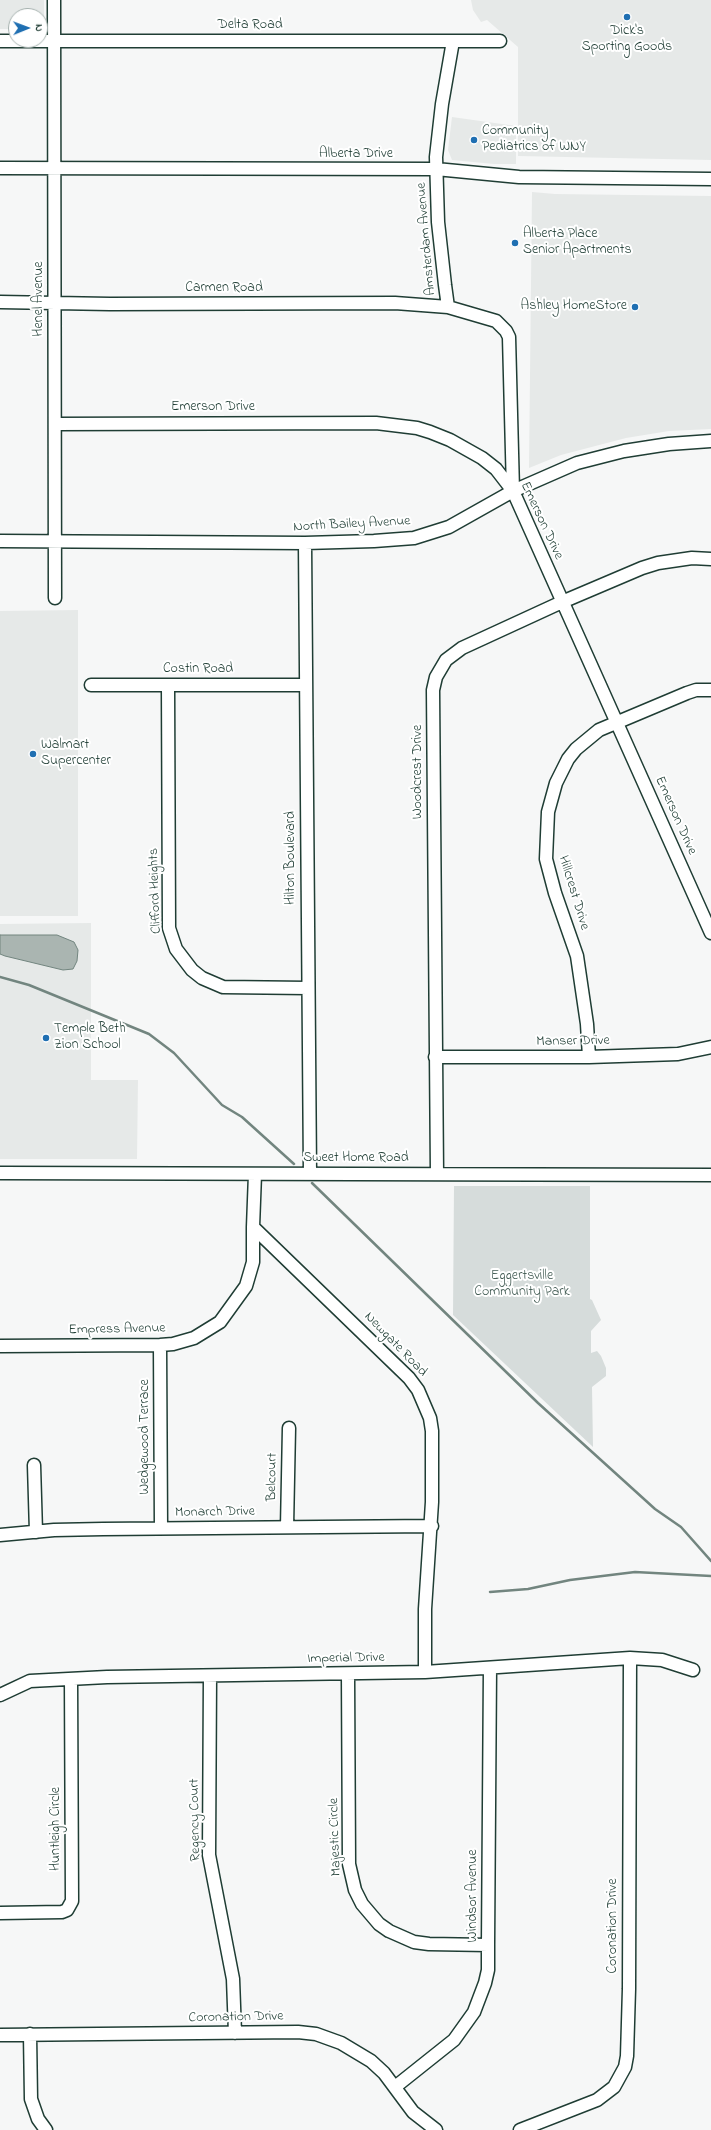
<!DOCTYPE html>
<style>
body{margin:0}
#map{position:relative;width:711px;height:2130px;overflow:hidden;background:#f6f7f7;font-family:"Indie Flower",sans-serif}
canvas{display:block}
.north{position:absolute;left:8px;top:8px;width:40px;height:40px;box-sizing:border-box;background:#fff;border:1px solid #a5b1ae;border-radius:50%;rotate:89deg;font-size:11px;font-weight:700;line-height:16px;text-align:center;color:#1f3d34}
.north::after{content:'';display:block;margin:auto;width:14px;height:18px;background:#1f6fb2;clip-path:polygon(50% 0,100% 100%,50% 72%,0 100%)}
</style>
<div id="map">
<canvas width="711" height="2130"></canvas>
<div class="north">N</div>
</div>
<script>
const context = document.querySelector('canvas').getContext('2d');
context.lineJoin = 'round';
function paint(path, color) {
  context.fillStyle = color;
  context.fill(path, 'evenodd');
}
function shape(rows) {
  const path = new Path2D();
  for (const r of rows) {
    path.moveTo(r[0], r[1]);
    for (let i = 2; i < r.length; i += 2) path.lineTo(r[i], r[i + 1]);
  }
  return path;
}
function stroke(path, color, width, dash) {
  context.strokeStyle = color;
  context.lineWidth = width;
  context.lineCap = dash ? 'butt' : 'round';
  context.setLineDash(dash || []);
  context.stroke(path);
}
function drawText(font, color, halo, rows, align = 'center') {
  context.font = font + ' "Indie Flower",sans-serif';
  context.lineWidth = 4;
  context.setLineDash([]);
  context.textBaseline = 'middle';
  context.strokeStyle = halo;
  context.fillStyle = color;
  for (const [text, x, y, turn = 0] of rows) {
    context.save();
    context.translate(x, y);
    context.rotate((+turn || 0) * Math.PI / 180);
    context.textAlign = isNaN(turn) ? turn : align;
    if (halo) context.strokeText(text, 0, 0);
    context.fillText(text, 0, 0);
    context.restore();
  }
}
paint(shape([
 [0,0,44,0,44,29,40,29,40,16,16,16,16,29,0,29],
 [471,0,711,0,711,160,518,156,518,47,487,20,481,22,473,10],
 [452,117,516,126,516,164,494,164,452,160,448,150],
 [532,192,555,194,711,196,711,429,669,431,626,438,561,455,529,468],
 [78,610,78,916,0,916,0,611],
 [91,923,91,1080,138,1080,137,1159,0,1159,0,924]
]), '#e6e9e8');
paint(shape([
 [454,1186,590,1186,590,1299,592,1300,601,1320,591,1331,591,1353,597,1351,601,1356,606,1368,606,1376,592,1387,593,1447,453,1315]
]), '#d6dcdb');
const water = shape([
 [0,935,57,935,74,942,78,950,77,961,73,969,63,970,5,956,0,954,0,935]
]);
paint(water, '#aab5b1');
stroke(water, '#72857f', 1);
stroke(shape([
 [0,977,29,985,149,1034,174,1053,222,1105,242,1117,294,1164],
 [312,1183,538,1403,655,1509,681,1527,711,1561],
 [490,1592,528,1589,570,1580,635,1572,711,1576]
]), '#72857f', 2.5);
const minor = shape([
 [54,0,55,598],
 [0,41,500,41],
 [453,41,442,104,436,157,438,222,445,285,448,307,496,321,506,331,509,337,513,491],
 [0,168,436,169,519,177,711,179],
 [0,302,110,304,395,303,448,307],
 [55,424,376,423,417,428,430,432,450,440,482,458,496,469,513,491,711,933],
 [0,541,305,543,374,541,414,538,449,527,513,491,577,463,624,451,669,444,711,441],
 [305,543,310,1174],
 [91,685,306,685],
 [168,685,169,928,176,949,192,970,202,978,223,987,308,988],
 [435,1057,589,1057,678,1054,711,1047],
 [589,1057,587,1024,577,956,555,893,546,859,548,812,556,783,568,759,576,749,599,730,687,693,696,690,711,690],
 [0,1173,711,1175],
 [255,1174,253,1227,409,1378,418,1390,430,1418,432,1431,432,1502,425,1609,425,1672],
 [437,1174,433,690,436,677,446,660,462,648,562,602,642,568,658,563,692,558,711,559],
 [160,1345,161,1528],
 [0,1346,160,1345,173,1344,194,1338,220,1322,246,1286,253,1262,253,1227],
 [34,1465,36,1532],
 [287,1527,289,1428],
 [0,1535,54,1530,103,1529,432,1526],
 [348,1674,349,1864,355,1890,362,1904,379,1924,389,1931,414,1942,429,1944,488,1945],
 [210,1676,209,1855,233,1979,235,2033],
 [0,1695,30,1681,107,1677,425,1672,630,1658,662,1660,693,1670],
 [0,1913,62,1912,67,1910,72,1901,71,1679],
 [30,2034,31,2099,38,2119,46,2130],
 [0,2035,298,2032,316,2034,341,2043,371,2061,384,2073,413,2112,436,2130],
 [395,2087,454,2040,474,2012,485,1983,488,1970,488,1945,490,1668],
 [520,2130,597,2100,614,2087,625,2067,627,2056,629,1989,630,1658]
]);
stroke(minor, '#1f3d34', 15);
stroke(minor, '#fff', 12);
for (const [x, y, r, color] of [
 [627,17,4,"#1f6fb2"],
 [474,140,4,"#1f6fb2"],
 [515,243,4,"#1f6fb2"],
 [635,307,4,"#1f6fb2"],
 [33,754,4,"#1f6fb2"],
 [46,1038,4,"#1f6fb2"]
]) {
  const dot = new Path2D();
  dot.arc(x, y, r, 0, 2 * Math.PI);
  context.fillStyle = color;
  context.fill(dot);
  stroke(dot, '#fff', 1.5);
}
drawText('14px', '#1f3d34', '#fff', [
 ["Delta Road",250,26],
 ["Alberta Drive",356,155],
 ["Amsterdam Avenue",427,239,-95],
 ["Carmen Road",224,289],
 ["Henel Avenue",40,299,-90],
 ["Emerson Drive",213,408],
 ["Emerson Drive",541,521,65],
 ["North Bailey Avenue",352,525,-3],
 ["Costin Road",198,670],
 ["Woodcrest Drive",419,772,-90],
 ["Emerson Drive",675,816,66],
 ["Hilton Boulevard",292,858,-90],
 ["Clifford Heights",156,891,-92],
 ["Hillcrest Drive",573,893,73],
 ["Manser Drive",573,1042,-1],
 ["Sweet Home Road",356,1159],
 ["Empress Avenue",117,1330,-1],
 ["Newgate Road",395,1345,46],
 ["Wedgewood Terrace",146,1437,-90],
 ["Belcourt",273,1477,-89],
 ["Monarch Drive",215,1513,-1],
 ["Imperial Drive",346,1659,-1],
 ["Regency Court",196,1820,-91],
 ["Huntleigh Circle",57,1829,-90],
 ["Majestic Circle",336,1837,-92],
 ["Windsor Avenue",474,1896,-90],
 ["Coronation Drive",614,1926,-90],
 ["Coronation Drive",236,2018,-1]
]);
drawText('14px', '#1f3d34', '#fff', [
 ["Dick's",627,32,"center"],
 ["Sporting Goods",627,48,"center"],
 ["Community",482,132],
 ["Pediatrics of WNY",482,148],
 ["Alberta Place",523,235],
 ["Senior Apartments",523,251],
 ["Ashley HomeStore",627,307,"right"],
 ["Walmart",41,746],
 ["Supercenter",41,762],
 ["Temple Beth",54,1030],
 ["Zion School",54,1046]
], 'left');
drawText('14px', '#445d55', '#fff', [
 ["Eggertsville",522,1277],
 ["Community Park",522,1293]
]);
</script>
